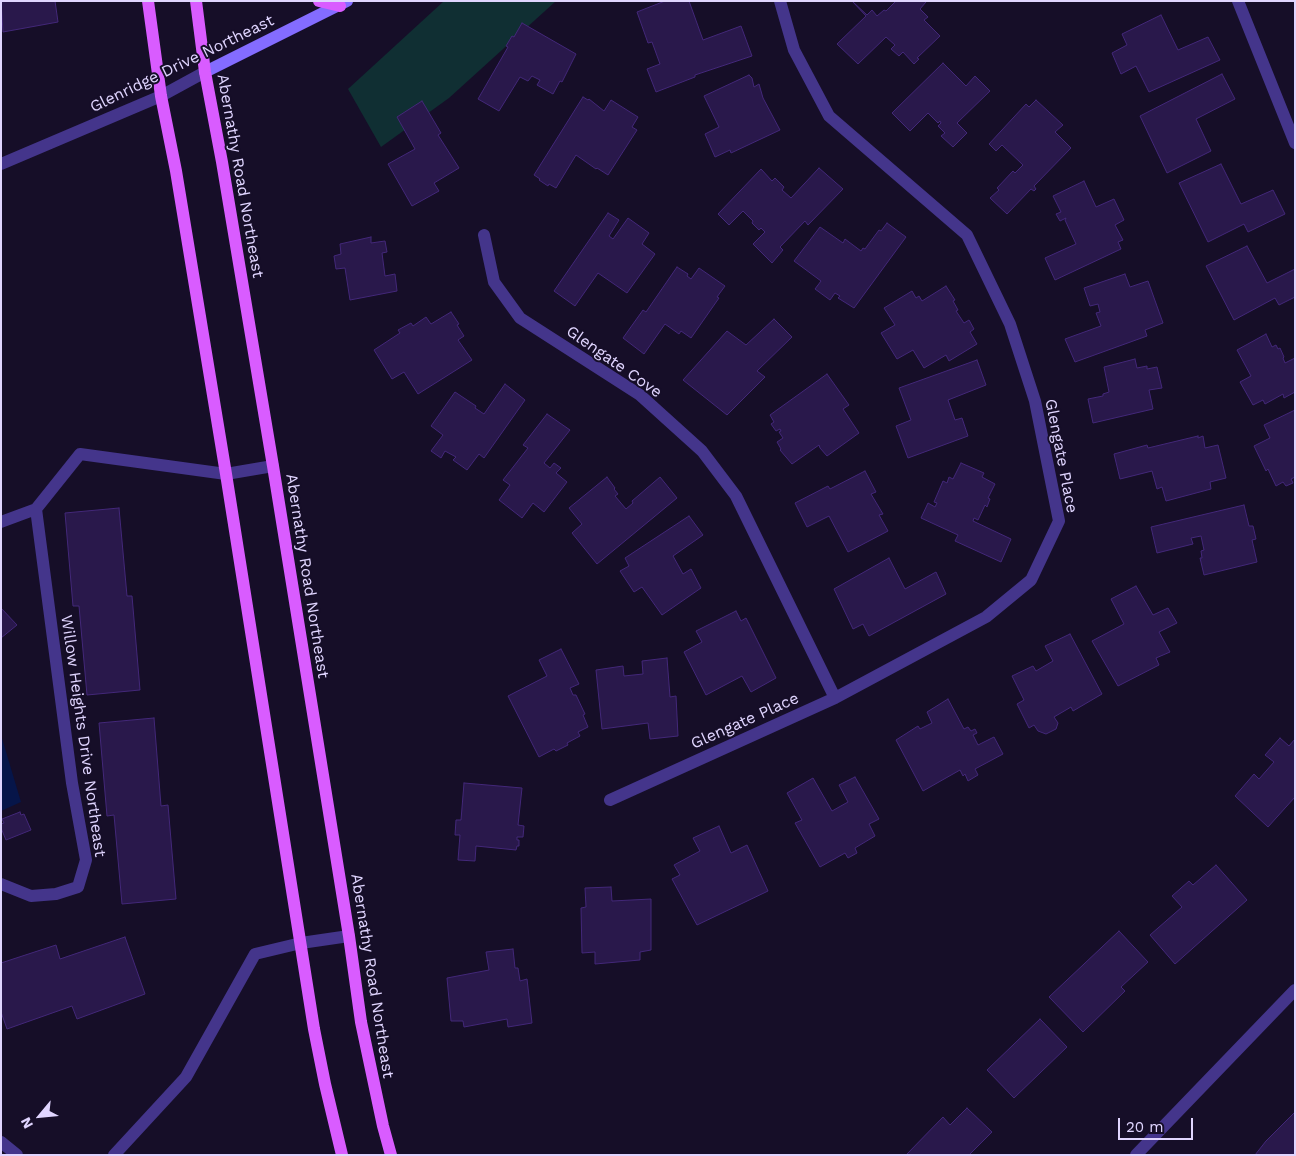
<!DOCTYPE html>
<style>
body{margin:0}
#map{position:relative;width:1296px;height:1156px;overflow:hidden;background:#160e28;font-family:"Work Sans",sans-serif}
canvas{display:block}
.frame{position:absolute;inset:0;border:2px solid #e0d5ff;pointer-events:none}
.north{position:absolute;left:15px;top:1091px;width:50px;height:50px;-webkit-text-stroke:4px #160e28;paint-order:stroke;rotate:242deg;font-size:14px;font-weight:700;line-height:20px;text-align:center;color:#e0d5ff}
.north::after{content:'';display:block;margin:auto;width:18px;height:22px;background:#e0d5ff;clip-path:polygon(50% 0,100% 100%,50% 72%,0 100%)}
.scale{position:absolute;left:1118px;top:1118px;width:75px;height:22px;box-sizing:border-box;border:2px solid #e0d5ff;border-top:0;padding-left:6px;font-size:15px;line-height:18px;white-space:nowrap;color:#e0d5ff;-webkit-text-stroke:4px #160e28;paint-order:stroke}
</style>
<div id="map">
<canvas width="1296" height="1156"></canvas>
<div class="frame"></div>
<div class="north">N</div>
<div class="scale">20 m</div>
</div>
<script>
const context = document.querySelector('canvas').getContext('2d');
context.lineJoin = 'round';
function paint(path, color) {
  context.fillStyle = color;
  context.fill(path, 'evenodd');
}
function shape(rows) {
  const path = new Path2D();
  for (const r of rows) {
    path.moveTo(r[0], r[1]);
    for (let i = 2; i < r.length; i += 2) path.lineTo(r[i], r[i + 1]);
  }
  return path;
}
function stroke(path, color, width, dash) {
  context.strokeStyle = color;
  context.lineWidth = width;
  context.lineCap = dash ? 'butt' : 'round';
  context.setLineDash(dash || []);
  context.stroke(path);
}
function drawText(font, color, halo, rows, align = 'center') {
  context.font = font + ' "Work Sans",sans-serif';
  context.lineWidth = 4;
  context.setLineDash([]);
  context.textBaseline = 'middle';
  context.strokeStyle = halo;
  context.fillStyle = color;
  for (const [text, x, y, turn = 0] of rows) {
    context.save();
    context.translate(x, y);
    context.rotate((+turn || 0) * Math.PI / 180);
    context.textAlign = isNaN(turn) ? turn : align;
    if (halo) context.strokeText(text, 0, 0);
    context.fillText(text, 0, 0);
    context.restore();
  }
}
paint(shape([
 [444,1,556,1,449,98,381,147,348,89]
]), '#102f33');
paint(shape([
 [1,735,21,802,1,811]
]), '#061549');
const building = shape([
 [1,1,55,1,58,22,3,32,1,1],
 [665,1,689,1,703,40,741,26,752,56,695,75,695,77,656,92,647,69,660,64,652,42,648,43,637,12,665,1],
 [852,1,867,15,872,10,877,16,884,10,886,11,896,1,925,1,926,2,920,9,928,17,924,20,940,36,917,58,919,59,914,64,903,52,899,56,891,49,895,45,886,37,858,64,837,44,866,16,852,1],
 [1161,15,1178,50,1208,37,1220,60,1149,92,1136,66,1121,74,1112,53,1127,45,1122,34,1161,15],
 [522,23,576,54,562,82,560,81,553,94,537,85,540,80,532,76,528,81,520,77,499,111,478,99,508,47,506,46,512,36,514,37,522,23],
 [943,63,966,86,975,76,990,91,957,123,967,133,953,147,941,136,945,133,938,126,941,123,940,121,938,123,928,113,910,131,892,113,943,63],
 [1222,74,1235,99,1196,119,1211,151,1167,173,1140,116,1222,74],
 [749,75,752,78,754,87,759,84,763,98,780,130,731,153,730,150,715,157,705,134,719,127,704,96,749,75],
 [583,97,588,100,589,99,604,111,611,100,638,117,632,127,637,130,608,175,597,168,596,169,576,155,556,188,549,184,548,186,539,180,540,179,534,175,583,97],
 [1036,100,1063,125,1055,132,1071,148,1034,186,1036,189,1034,191,1031,189,1007,214,990,198,999,190,997,188,1013,171,1015,173,1023,165,1002,145,996,151,989,144,1026,104,1029,107,1036,100],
 [422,101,441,133,438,135,459,168,434,183,439,191,412,206,388,164,415,149,397,117,422,101],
 [1221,164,1241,204,1273,190,1285,214,1248,232,1244,224,1208,242,1179,183,1221,164],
 [819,168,843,189,808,225,805,221,780,247,783,250,772,263,753,244,765,232,761,228,759,230,752,223,753,221,743,211,729,225,718,214,761,169,772,181,775,178,784,187,782,190,791,198,819,168],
 [1084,181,1096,207,1114,199,1124,220,1115,225,1123,240,1118,242,1121,249,1055,280,1045,258,1076,244,1065,220,1066,218,1060,221,1056,214,1061,212,1053,196,1084,181],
 [608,213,619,220,609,236,613,239,628,218,649,233,642,244,655,254,627,293,598,273,575,306,554,291,608,213],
 [887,223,906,237,854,308,838,298,840,296,835,293,830,300,815,289,821,281,794,261,820,227,843,243,845,239,861,251,863,248,865,249,879,230,881,231,887,223],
 [371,237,371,243,385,241,387,252,382,253,385,276,395,274,397,291,350,300,345,268,336,269,334,256,341,254,340,244,371,237],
 [1247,246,1267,283,1295,269,1295,297,1279,305,1275,298,1234,320,1206,266,1247,246],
 [677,267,688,274,687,276,691,279,699,268,725,286,717,297,719,298,691,338,681,331,679,334,665,324,644,354,623,338,643,310,646,312,677,267],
 [1125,274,1130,287,1148,281,1163,323,1145,330,1147,336,1075,362,1065,339,1101,326,1096,313,1100,312,1098,304,1090,306,1084,288,1125,274],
 [946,286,955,300,953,301,958,310,956,311,964,323,969,320,974,329,970,332,977,344,949,361,946,355,924,368,913,350,897,359,881,333,895,325,884,308,912,291,916,298,919,296,922,301,946,286],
 [451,312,459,324,457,325,464,336,458,340,472,360,418,394,404,372,392,379,374,350,400,333,398,330,411,323,413,326,426,317,431,324,451,312],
 [774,319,792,337,757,371,765,377,727,415,683,380,727,331,746,345,774,319],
 [1266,334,1272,347,1276,345,1278,349,1280,348,1284,357,1283,358,1285,363,1295,358,1295,392,1284,398,1283,394,1265,404,1263,400,1253,405,1240,382,1251,376,1237,350,1266,334],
 [1135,359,1137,368,1147,366,1147,369,1157,367,1162,388,1149,390,1153,409,1093,423,1088,399,1103,396,1103,394,1109,392,1104,367,1135,359],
 [977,360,986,385,948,400,955,420,962,418,968,436,908,458,896,426,911,420,899,388,977,360],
 [827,374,849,405,843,409,859,433,827,456,820,448,819,445,792,464,780,450,781,449,777,442,783,438,779,432,781,431,780,429,776,431,771,424,774,422,770,415,827,374],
 [505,384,525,400,484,458,479,454,467,470,453,460,456,457,445,451,441,458,431,451,443,435,431,426,455,392,476,406,475,408,484,414,505,384],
 [1295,410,1295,477,1291,479,1293,483,1286,486,1283,482,1276,486,1268,469,1266,471,1254,446,1270,438,1264,425,1295,410],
 [547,414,570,430,544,463,550,468,554,463,561,468,556,473,567,482,544,512,533,503,522,518,499,500,510,485,503,480,528,448,523,445,547,414],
 [1198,436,1198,438,1203,436,1205,448,1218,445,1226,478,1210,482,1211,489,1166,501,1162,487,1157,489,1152,471,1120,479,1114,454,1147,445,1148,448,1198,436],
 [961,463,984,473,982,477,995,484,988,498,990,499,987,507,985,505,978,520,974,518,973,521,1011,539,1001,562,955,541,958,535,921,518,928,503,935,507,937,503,934,502,943,481,947,483,949,477,953,479,961,463],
 [865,471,876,492,871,494,883,514,879,515,888,531,848,552,829,516,807,527,795,503,828,486,830,489,865,471],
 [607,477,615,488,614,489,618,494,615,496,626,509,633,503,632,501,660,477,677,498,597,564,572,533,582,524,569,508,607,477],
 [1244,505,1249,526,1253,526,1256,539,1252,540,1257,562,1204,575,1200,558,1202,558,1201,551,1204,550,1201,536,1191,538,1193,544,1157,553,1151,527,1244,505],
 [119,508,127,596,132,596,140,690,87,695,79,606,73,606,65,513,119,508],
 [689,516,703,535,673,556,683,574,691,569,701,588,662,615,642,587,634,592,620,571,629,566,625,558,689,516],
 [889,558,905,589,936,572,946,594,869,636,863,624,853,629,834,589,889,558],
 [1136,586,1153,615,1168,608,1177,623,1159,632,1170,652,1156,658,1159,665,1118,686,1092,641,1124,624,1111,599,1136,586],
 [1,608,17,625,1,638,1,608],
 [736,611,741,621,746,618,776,678,751,692,742,676,706,695,684,652,702,642,696,631,736,611],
 [1070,634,1102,694,1073,711,1071,707,1054,717,1058,723,1056,729,1046,734,1038,731,1034,725,1029,728,1017,704,1024,700,1012,676,1033,666,1036,671,1053,661,1045,646,1070,634],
 [561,649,579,684,570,688,573,695,576,695,585,714,583,715,588,727,578,732,580,736,567,743,568,745,556,751,554,749,539,757,508,696,547,676,539,660,561,649],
 [667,658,670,697,676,696,678,736,650,739,648,723,602,729,596,670,623,666,624,676,643,674,642,661,667,658],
 [948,699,964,729,968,727,971,731,975,729,977,733,973,735,978,745,994,737,1003,754,975,769,978,775,968,781,965,774,963,776,960,770,923,791,896,740,918,726,920,729,932,723,927,712,948,699],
 [154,718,161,806,168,805,176,899,122,904,114,815,107,816,99,723,154,718],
 [1280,738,1289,746,1295,739,1295,797,1268,827,1235,796,1254,774,1259,779,1274,762,1265,755,1280,738],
 [855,777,879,819,869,824,875,836,855,848,857,853,848,858,845,853,820,867,795,823,802,820,787,793,813,778,832,811,848,802,839,785,855,777],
 [464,783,522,788,518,825,524,826,523,837,517,837,517,840,519,840,519,846,517,846,516,850,476,846,475,861,458,860,460,835,455,835,456,820,461,820,464,783],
 [20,812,21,815,24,814,31,830,6,840,1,828,1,824,4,823,2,819,20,812],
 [719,826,731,853,747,845,768,891,697,925,672,879,680,875,674,865,700,851,693,838,719,826],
 [1216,865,1247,900,1175,964,1150,935,1182,907,1172,896,1189,881,1193,885,1216,865],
 [611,887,612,901,651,899,651,950,640,952,640,960,595,964,595,952,582,953,581,908,586,907,585,888,611,887],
 [1119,931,1148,962,1121,987,1125,991,1083,1032,1049,997,1119,931],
 [125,937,145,994,77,1019,72,1006,7,1029,1,1012,1,963,56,945,60,959,125,937],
 [513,949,515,968,518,968,520,981,527,979,532,1023,508,1027,507,1019,464,1027,463,1021,451,1021,447,978,489,970,486,952,513,949],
 [1040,1019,1067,1047,1014,1098,987,1070,1040,1019],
 [967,1108,992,1132,969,1155,906,1155,943,1117,950,1125,967,1108],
 [1295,1112,1295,1155,1255,1155,1266,1141,1295,1112]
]);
paint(building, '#29184b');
stroke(building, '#432879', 1);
stroke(shape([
 [1238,1,1295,143],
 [1,164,161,96,205,72],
 [484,235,494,282,520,318,640,395,702,451,736,496,835,698],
 [1,522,36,509,80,454,226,474,273,466],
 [610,800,835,698,986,617,1031,580,1059,521,1035,401,1010,324,967,235,829,116,794,50,780,1],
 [1,884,31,896,56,894,78,887,86,860,72,783,36,509],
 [1,1142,17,1155],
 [114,1155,186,1077,255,954,301,943,349,936],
 [1136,1155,1295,990]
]), '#44358b', 12);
stroke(shape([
 [205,72,347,1]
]), '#846cff', 12);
stroke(shape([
 [148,1,161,96,176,171,226,474,314,1029,325,1084,342,1155],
 [196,1,205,72,222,162,273,466,349,936,361,1022,383,1126,391,1155],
 [319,1,340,6]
]), '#d95cff', 12);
drawText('16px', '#e0d5ff', '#160e28', [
 ["Glenridge Drive Northeast",182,64,-26],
 ["Abernathy Road Northeast",240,176,80],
 ["Glengate Cove",614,362,35],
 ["Glengate Place",1061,456,79],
 ["Abernathy Road Northeast",307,576,81],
 ["Glengate Place",745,721,-24],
 ["Willow Heights Drive Northeast",83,736,82],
 ["Abernathy Road Northeast",372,976,81]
]);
</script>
